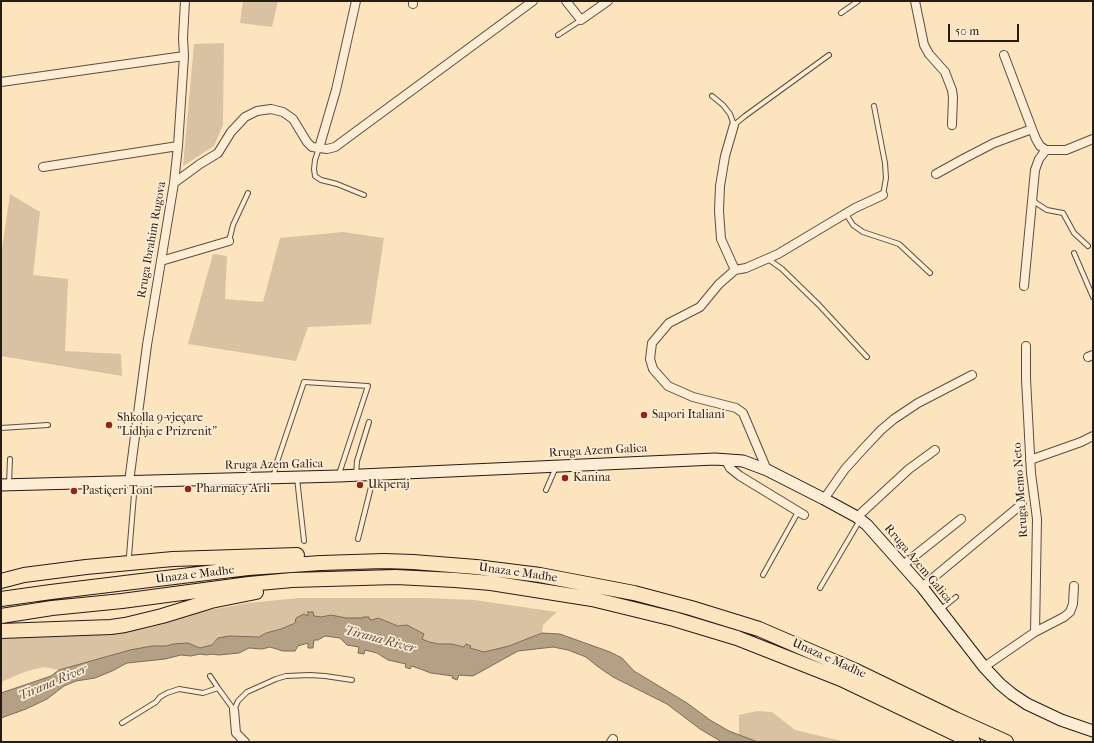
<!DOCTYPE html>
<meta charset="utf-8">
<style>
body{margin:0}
#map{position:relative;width:1094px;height:743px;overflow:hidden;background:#fce4bf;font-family:"IM FELL French Canon",serif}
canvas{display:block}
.frame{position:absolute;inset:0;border:2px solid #271b15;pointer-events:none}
.scale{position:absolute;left:948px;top:24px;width:71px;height:18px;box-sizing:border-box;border:2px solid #271b15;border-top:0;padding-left:5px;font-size:12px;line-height:14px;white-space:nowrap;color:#271b15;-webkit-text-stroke:3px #fdedd5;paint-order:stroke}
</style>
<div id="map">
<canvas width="1094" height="743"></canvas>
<div class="frame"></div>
<div class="scale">50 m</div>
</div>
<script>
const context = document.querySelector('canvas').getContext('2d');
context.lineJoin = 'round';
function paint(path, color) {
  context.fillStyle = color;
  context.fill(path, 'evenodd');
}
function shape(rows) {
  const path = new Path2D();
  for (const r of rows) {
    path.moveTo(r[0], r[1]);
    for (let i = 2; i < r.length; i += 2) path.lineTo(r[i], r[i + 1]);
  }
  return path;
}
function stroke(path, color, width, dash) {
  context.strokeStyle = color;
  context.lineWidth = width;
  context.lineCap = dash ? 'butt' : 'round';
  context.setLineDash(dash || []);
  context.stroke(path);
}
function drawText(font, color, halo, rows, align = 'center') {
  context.font = font + ' "IM FELL French Canon",serif';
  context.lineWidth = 3.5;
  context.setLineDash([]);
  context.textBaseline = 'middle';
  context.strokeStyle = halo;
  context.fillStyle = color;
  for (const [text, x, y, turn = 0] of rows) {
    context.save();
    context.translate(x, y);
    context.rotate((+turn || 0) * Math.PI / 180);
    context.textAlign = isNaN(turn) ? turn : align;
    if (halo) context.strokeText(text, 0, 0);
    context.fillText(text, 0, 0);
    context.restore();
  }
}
paint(shape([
 [243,1,278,1,272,27,240,23],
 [224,43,223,125,214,146,183,166,194,44],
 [10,194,40,212,33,275,68,279,65,351,121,354,122,376,1,356,1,256],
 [343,232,384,238,371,324,308,327,296,361,188,344,213,254,227,256,225,299,263,302,280,238],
 [299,598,426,598,474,600,557,612,543,625,542,633,509,646,484,652,470,648,466,644,465,647,452,644,439,644,429,642,422,639,424,634,407,625,398,626,378,618,372,620,363,617,363,618,346,618,331,615,321,617,313,616,313,612,308,612,308,616,281,629,266,633,259,637,229,636,218,638,212,645,200,648,188,643,173,644,166,646,152,646,122,652,59,670,44,667,27,671,1,682,1,639,11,638,125,632,155,626,204,611,248,603],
 [757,711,772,712,795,730,846,742,758,742,739,735,739,715]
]), '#d8c2a2');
const water = shape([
 [308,612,313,612,314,616,321,617,331,615,346,618,363,618,363,617,369,617,369,619,372,620,378,618,398,626,407,625,424,634,422,639,429,642,439,644,452,644,464,647,466,644,471,646,470,648,484,652,509,646,542,633,560,634,610,652,622,658,634,671,687,703,710,720,729,731,758,742,722,742,700,729,667,704,613,677,597,666,586,657,568,650,553,647,518,651,473,676,459,675,457,680,452,678,453,676,431,673,412,666,410,669,405,667,406,664,388,660,377,653,365,650,364,654,358,653,359,647,347,645,340,638,325,636,318,640,314,640,313,648,308,648,308,643,298,646,295,651,283,651,270,647,262,649,249,648,239,653,219,655,211,654,207,655,200,654,191,656,181,655,165,659,127,663,112,671,95,678,76,681,64,686,47,699,26,709,1,718,1,693,51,676,59,670,130,650,152,646,166,646,173,644,188,643,200,648,212,645,218,638,229,636,259,637,266,633,281,629,295,623,296,618,304,614,308,616,308,612]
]);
paint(water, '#b4a085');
stroke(water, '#7c6b58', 1);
const lane = shape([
 [841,13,858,1],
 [558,35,581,20],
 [712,96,723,105,730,114,734,125],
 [874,106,885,163,886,178,883,195],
 [734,125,745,116,829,55],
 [319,148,315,160,314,169,315,176,321,180,337,184,364,195],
 [1033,201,1047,210,1063,213,1074,233,1088,246],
 [846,214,853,225,863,232,899,244,930,273],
 [229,241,233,225,248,193],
 [1074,253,1093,297],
 [768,259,782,269,819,305,867,357],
 [1,428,48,425],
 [356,475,357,461,369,422],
 [274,477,275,468,304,382,368,386,339,474],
 [297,478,304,541],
 [9,484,10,459],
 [546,490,556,467],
 [358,539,374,475],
 [129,556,135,482],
 [763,575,798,512],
 [820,588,860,520],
 [940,610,956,597],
 [210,676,218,688],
 [122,723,156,702,160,697,167,693,179,689,203,693,218,688,234,710,238,701,247,692,276,679,286,676,310,675,325,676,352,680]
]);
const street = shape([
 [566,1,581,20,608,1],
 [915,1,924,45,929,54,945,72,952,90,953,97,952,125],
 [413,4,413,1],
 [1004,55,1032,129],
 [1,82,184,56],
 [734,125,725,156,720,186,719,211,721,239,735,270],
 [319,148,336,90,356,1],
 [43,167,178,146],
 [936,174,965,158,994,143,1032,129,1036,139,1040,146,1046,150,1066,150,1093,139],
 [174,183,200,164,218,153,231,132,245,117,257,111,271,109,283,112,293,119,307,142,312,147,327,149,335,147,533,1],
 [161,261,229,241],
 [1024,286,1035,170,1039,159,1046,150],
 [1026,346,1026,379,1031,473,1037,519,1035,632],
 [1088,357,1093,355],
 [725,459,730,468,740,476,804,515],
 [1030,460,1081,442,1093,436],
 [767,470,743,413,736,408,693,397,668,386,653,369,650,359,652,343,669,323,700,307,719,284,735,270,746,268,778,254,855,208,883,195],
 [129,482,147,345,174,183,178,146,184,56,183,38,185,1],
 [824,499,845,469,864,448,881,430,894,419,918,403,972,375],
 [857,517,909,469,935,450],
 [903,565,961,519],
 [922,587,1022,504],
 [984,667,1035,632,1064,617,1070,612,1073,604,1074,586],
 [234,710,236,733,245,742],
 [611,742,613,739]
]);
const secondary = shape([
 [1,485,339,476,715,459,743,461,767,470,824,499,857,517,867,525,922,587,984,667,1000,684,1012,694,1027,704,1061,720,1093,731]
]);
const highway = shape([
 [1,581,24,575,86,567,173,559,297,555],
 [1,599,51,592,248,568,321,563,384,561,413,562,476,567,540,575,634,593,691,608,759,629,854,670,955,719,1006,742],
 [1,616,52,608,122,601,249,584,292,580,396,577,455,580,491,583,592,599,674,619,737,638,841,679,973,742],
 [1,631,111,627,125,625,162,616,211,601,256,592]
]);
stroke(lane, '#5c4d40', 6);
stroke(street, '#5c4d40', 10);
stroke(secondary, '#271b15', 13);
stroke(highway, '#271b15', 16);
stroke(lane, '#fdedd5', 4);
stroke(street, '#fdedd5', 8);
stroke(secondary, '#fdedd5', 11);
stroke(highway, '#fce4bf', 14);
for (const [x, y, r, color] of [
 [644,415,4,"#8f2418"],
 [109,425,4,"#8f2418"],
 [565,478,4,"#8f2418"],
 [360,485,4,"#8f2418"],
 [188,489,4,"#8f2418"],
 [74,491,4,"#8f2418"]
]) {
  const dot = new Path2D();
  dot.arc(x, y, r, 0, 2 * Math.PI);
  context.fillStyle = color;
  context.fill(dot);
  stroke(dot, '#fdedd5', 1.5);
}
drawText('12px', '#271b15', '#fdedd5', [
 ["Rruga Ibrahim Rugova",152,240,-80],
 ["Rruga Azem Galica",598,451,-3],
 ["Rruga Azem Galica",274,465,-1],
 ["Rruga Memo Neto",1021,490,-94],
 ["Rruga Azem Galica",918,564,50],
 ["Unaza e Madhe",518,573,8],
 ["Unaza e Madhe",195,575,-7],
 ["Unaza e Madhe",829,659,24]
]);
drawText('12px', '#271b15', '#fdedd5', [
 ["Sapori Italiani",652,415],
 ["Shkolla 9-vjeçare",117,418],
 ["\"Lidhja e Prizrenit\"",117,432],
 ["Kanina",573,478],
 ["Ukperaj",368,485],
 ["Pharmacy Arli",196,489],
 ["Pastiçeri Toni",82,491]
], 'left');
drawText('italic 13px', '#5f5042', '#fdedd5', [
 ["Tirana River",380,640,15],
 ["Tirana River",53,683,-23]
]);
</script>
